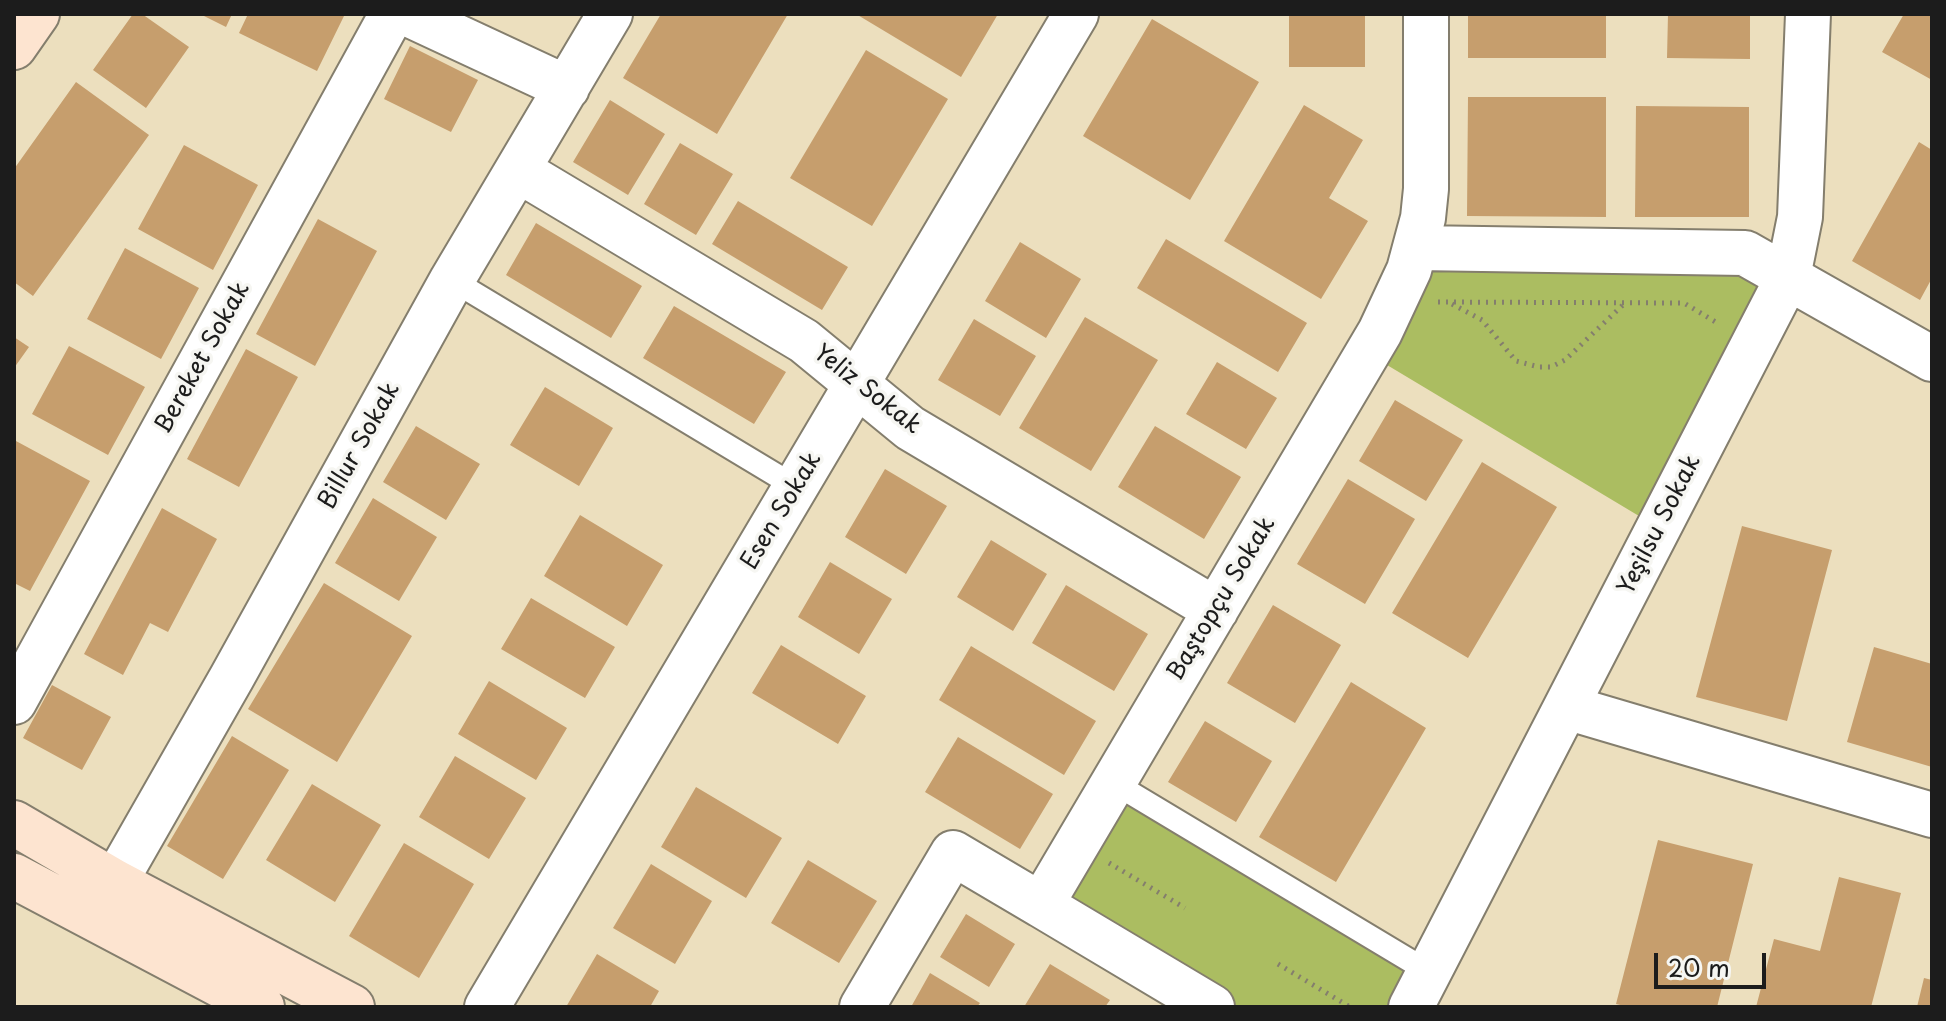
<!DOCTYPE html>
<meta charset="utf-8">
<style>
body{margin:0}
#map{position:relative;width:1946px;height:1021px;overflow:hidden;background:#ecdfbe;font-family:"Playpen Sans",sans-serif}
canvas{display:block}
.frame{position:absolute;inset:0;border:16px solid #1c1c1c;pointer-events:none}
.scale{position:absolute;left:1654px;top:953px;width:112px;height:36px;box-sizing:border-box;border:4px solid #1c1c1c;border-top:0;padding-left:10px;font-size:24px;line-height:28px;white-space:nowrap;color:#1c1c1c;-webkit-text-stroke:6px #f6f6f2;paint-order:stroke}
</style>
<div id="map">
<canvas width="1946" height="1021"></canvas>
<div class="frame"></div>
<div class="scale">20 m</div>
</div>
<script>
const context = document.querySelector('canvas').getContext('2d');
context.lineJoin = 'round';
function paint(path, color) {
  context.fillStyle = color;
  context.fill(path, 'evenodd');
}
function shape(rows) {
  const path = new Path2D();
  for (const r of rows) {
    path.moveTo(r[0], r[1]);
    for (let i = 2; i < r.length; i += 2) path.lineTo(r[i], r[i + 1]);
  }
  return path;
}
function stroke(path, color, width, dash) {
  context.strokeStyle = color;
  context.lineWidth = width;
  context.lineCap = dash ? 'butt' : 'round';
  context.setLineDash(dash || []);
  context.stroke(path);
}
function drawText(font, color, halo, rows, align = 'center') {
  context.font = font + ' "Playpen Sans",sans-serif';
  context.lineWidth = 7;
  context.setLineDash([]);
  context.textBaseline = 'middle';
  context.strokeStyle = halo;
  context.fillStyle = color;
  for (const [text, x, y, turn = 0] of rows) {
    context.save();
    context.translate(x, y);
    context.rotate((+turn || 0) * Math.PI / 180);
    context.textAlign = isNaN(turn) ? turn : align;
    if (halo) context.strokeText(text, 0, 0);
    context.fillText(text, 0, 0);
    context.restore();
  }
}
paint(shape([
 [1417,248,1788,277,1659,528,1367,353],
 [1114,783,1429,972,1411,1007,1212,1007,1041,905]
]), '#abbd61');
paint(shape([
 [133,14,142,14,189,47,146,108,93,70],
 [200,14,232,14,226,27],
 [248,14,341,14,344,16,317,71,239,33],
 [661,14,788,14,717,134,623,78],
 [856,14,998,14,961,77],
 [1289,14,1365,14,1365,67,1289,67],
 [1468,14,1606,14,1606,58,1468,58],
 [1668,14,1750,14,1750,59,1667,58],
 [1904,14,1932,14,1932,80,1882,52],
 [1152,19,1259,82,1190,200,1083,136],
 [410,46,478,80,451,132,384,99],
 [866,50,948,99,872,226,790,178],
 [76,82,149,135,33,296,14,282,14,169],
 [1468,97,1606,97,1606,217,1467,216],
 [610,100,665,134,628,195,573,162],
 [1304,105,1363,140,1329,198,1368,221,1321,299,1224,241],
 [1636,106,1749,107,1749,217,1635,217],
 [1919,142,1932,150,1932,278,1920,300,1852,261],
 [680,143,733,174,696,235,644,204],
 [184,145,258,185,213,270,138,229],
 [738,201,848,267,822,310,712,244],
 [318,219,377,251,315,366,256,334],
 [536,223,642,286,611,338,506,275],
 [1166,239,1307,323,1278,372,1137,288],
 [1020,242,1081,279,1046,338,985,301],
 [125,248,199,288,161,359,87,319],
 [674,306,786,372,754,424,643,358],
 [1085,317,1158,360,1091,471,1019,428],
 [974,319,1036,356,1000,416,938,380],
 [14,337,29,347,14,368],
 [69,346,145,387,108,455,32,414],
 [246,349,298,377,239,487,187,459],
 [1217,362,1277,398,1246,449,1186,414],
 [545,387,613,428,579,486,510,445],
 [1395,400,1463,440,1426,501,1359,461],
 [416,426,480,464,446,520,383,482],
 [1155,426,1241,477,1204,539,1118,487],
 [16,441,90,481,30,591,14,583],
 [1482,462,1557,507,1468,658,1392,613],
 [885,469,947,506,906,574,845,537],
 [1348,479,1415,519,1365,604,1297,564],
 [373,498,437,537,399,601,335,563],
 [162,508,217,539,168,632,150,623,123,675,84,654],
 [580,515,663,565,627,626,544,576],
 [1742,526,1832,550,1787,721,1696,697],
 [991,540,1047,574,1013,631,957,597],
 [830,562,892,599,859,654,798,617],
 [324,583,412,636,337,762,248,709],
 [1066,585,1148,634,1114,691,1032,643],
 [531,598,615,647,585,698,501,649],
 [1273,605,1341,645,1295,723,1227,683],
 [781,645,866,696,838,744,752,693],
 [971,646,1096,721,1064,775,939,700],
 [1874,647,1932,664,1932,767,1847,742],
 [489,681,567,728,536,780,458,734],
 [1351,682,1426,728,1336,882,1259,837],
 [52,685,111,717,82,770,23,738],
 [1205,721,1272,761,1236,822,1168,782],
 [232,736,289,770,223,879,167,846],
 [958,737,1053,794,1020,849,925,792],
 [455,756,526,798,489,859,419,817],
 [312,784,381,825,335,902,266,860],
 [696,787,782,838,746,898,661,847],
 [1658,840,1753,864,1717,1007,1629,1007,1616,1004],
 [404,843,474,884,419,978,349,936],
 [808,860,877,901,839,963,771,923],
 [651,864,712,901,675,964,613,928],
 [1839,877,1901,893,1871,1007,1756,1007,1774,939,1820,951],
 [966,914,1015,944,989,987,940,957],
 [597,954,659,991,650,1007,566,1007],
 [1050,964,1110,1000,1105,1007,1024,1007],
 [930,973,980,1003,977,1007,911,1007],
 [1924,978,1932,980,1932,1007,1917,1007]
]), '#c69e6d');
const lane = shape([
 [452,280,796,487],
 [1114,783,1429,972]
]);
const street = shape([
 [408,14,567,88],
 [518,170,804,341,910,428,1216,610],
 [1417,248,1745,253,1932,359],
 [14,702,392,14],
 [1566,707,1932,815],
 [115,882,232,677,452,280,610,14],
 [1041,905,1212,1007],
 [487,1007,1076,14],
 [862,1007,953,853,1041,905,1380,332,1409,270,1423,218,1426,189,1426,14],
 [1411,1007,1788,277,1800,217,1808,14]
]);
const secondary = shape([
 [14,47,37,14],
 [14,823,115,882,352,1007],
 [14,876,262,1007]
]);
stroke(lane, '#847e6d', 26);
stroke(street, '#847e6d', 48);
stroke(secondary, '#847e6d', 48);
stroke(shape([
 [1438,302,1684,303,1719,324],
 [1452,304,1482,320,1516,361,1539,367,1551,367,1565,360,1625,303],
 [1109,863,1185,908],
 [1278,964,1350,1007]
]), '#847e6d', 5, [2, 6]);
stroke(lane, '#fff', 22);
stroke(street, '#fff', 44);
stroke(secondary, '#fde4d0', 44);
drawText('24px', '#1c1c1c', '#f6f6f2', [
 ["Bereket Sokak",203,358,-61],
 ["Yeliz Sokak",867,390,38],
 ["Billur Sokak",360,446,-61],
 ["Esen Sokak",782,511,-59],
 ["Yeşilsu Sokak",1660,525,-63],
 ["Baştopçu Sokak",1222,599,-59]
]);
</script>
